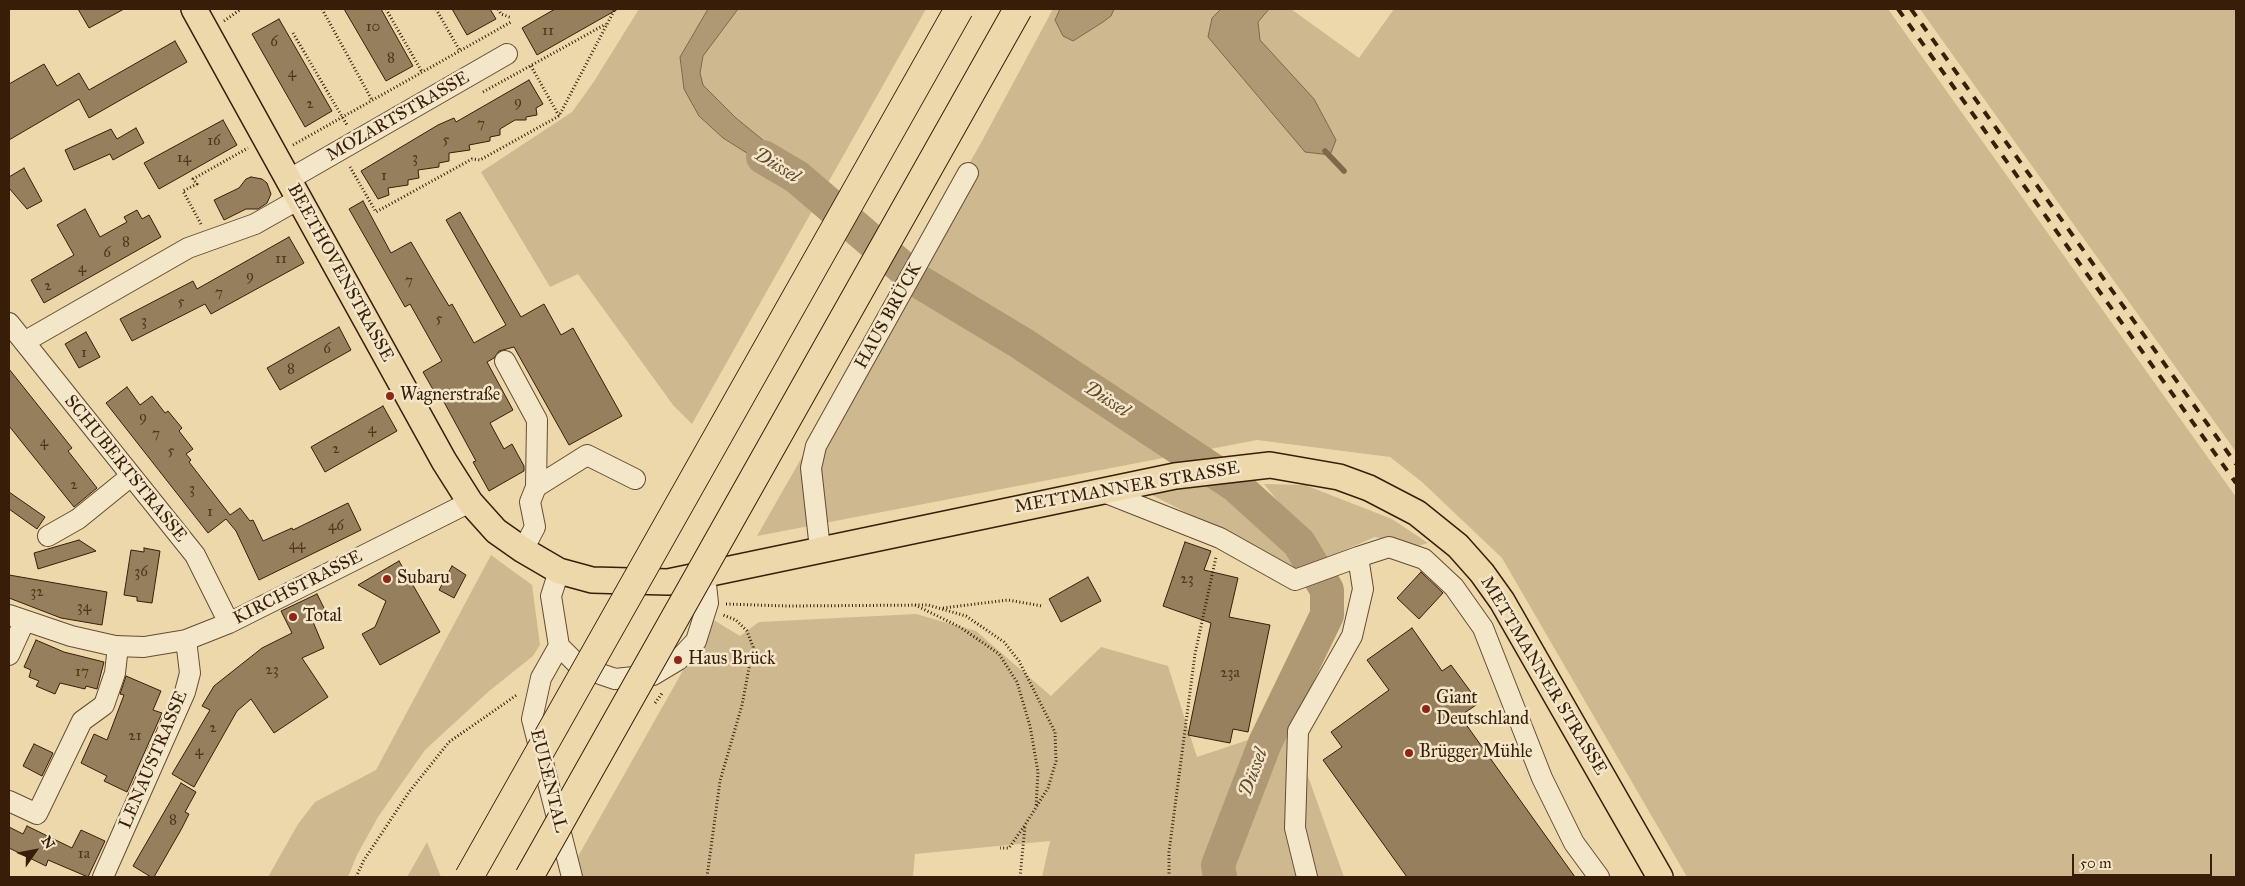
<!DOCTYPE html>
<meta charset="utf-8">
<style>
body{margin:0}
#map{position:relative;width:2245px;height:886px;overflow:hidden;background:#edd8ac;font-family:"IM FELL Great Primer",serif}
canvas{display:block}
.frame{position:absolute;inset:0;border:10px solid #381e08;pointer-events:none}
.north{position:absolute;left:10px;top:826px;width:50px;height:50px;-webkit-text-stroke:4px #f3e6c9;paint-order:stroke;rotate:57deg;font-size:14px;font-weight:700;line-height:20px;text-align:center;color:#381e08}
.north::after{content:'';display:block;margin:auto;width:18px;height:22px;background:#381e08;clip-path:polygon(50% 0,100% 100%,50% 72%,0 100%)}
.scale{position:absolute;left:2072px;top:854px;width:140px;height:22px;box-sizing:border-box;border:2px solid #381e08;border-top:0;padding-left:6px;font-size:15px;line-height:18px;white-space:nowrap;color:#381e08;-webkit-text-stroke:4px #f3e6c9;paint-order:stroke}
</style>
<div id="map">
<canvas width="2245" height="886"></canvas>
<div class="frame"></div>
<div class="north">N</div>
<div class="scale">50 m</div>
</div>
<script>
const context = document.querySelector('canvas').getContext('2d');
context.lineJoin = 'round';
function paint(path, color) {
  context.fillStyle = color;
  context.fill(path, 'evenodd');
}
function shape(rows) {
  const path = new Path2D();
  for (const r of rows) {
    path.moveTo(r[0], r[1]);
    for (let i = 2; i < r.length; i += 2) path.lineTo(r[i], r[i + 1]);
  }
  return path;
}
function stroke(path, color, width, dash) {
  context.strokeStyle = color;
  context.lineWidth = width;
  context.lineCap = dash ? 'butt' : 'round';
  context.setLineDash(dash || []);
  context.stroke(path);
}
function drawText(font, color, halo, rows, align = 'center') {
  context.font = font + ' "IM FELL Great Primer",serif';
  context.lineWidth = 5;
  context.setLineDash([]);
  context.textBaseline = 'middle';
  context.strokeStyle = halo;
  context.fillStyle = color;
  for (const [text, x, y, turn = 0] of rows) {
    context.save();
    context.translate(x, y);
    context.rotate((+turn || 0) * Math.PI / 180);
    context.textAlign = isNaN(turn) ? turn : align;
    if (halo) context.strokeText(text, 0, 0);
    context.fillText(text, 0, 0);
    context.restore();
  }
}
paint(shape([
 [639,9,926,9,692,424,673,405,578,274,550,287,481,172,572,112,593,83],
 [1053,9,1291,9,1359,58,1394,9,1888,9,2236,497,2236,877,1687,877,1502,558,1422,482,1390,457,1257,440,757,536,982,141],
 [1920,9,2236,9,2236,452,2154,337],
 [1216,482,1297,558,1303,572,1146,492],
 [1264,484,1305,485,1392,519,1428,543,1414,547,1375,537,1324,559],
 [491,555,532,585,540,645,533,656,488,692,425,750,378,817,357,855,348,877,268,877,298,824,315,802,376,770],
 [916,614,976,631,1051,696,1101,647,1168,666,1197,757,1290,726,1344,877,1042,877,1050,841,915,854,913,877,581,877,576,860,712,619,740,636,759,622],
 [427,842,441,877,407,877]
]), '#ceb890');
const water = shape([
 [708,9,738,9,703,56,700,73,703,85,736,118,769,145,807,164,801,187,723,138,699,116,684,89,680,57,708,9],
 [1060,9,1114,9,1111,16,1103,22,1073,41,1063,36,1055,20,1060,9],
 [1221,9,1269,9,1258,22,1260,40,1314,99,1336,140,1330,155,1305,152,1208,37,1212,18,1221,9]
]);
paint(water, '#af9974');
stroke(water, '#7f6849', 1);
stroke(shape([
 [1325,151,1344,171]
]), '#7f6849', 5.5);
stroke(shape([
 [763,157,797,177,918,281,1021,343,1235,485,1299,543,1327,590,1327,615,1265,743,1218,865,1220,877]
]), '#af9974', 34);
const building = shape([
 [78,9,124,9,89,28,78,9],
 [344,9,381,9,413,66,386,81,344,9],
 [452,9,490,9,496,19,467,35,452,9],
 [555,9,618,9,537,55,522,28,555,9],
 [279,19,332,111,305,127,252,34,279,19],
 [175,41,187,62,89,118,79,99,9,140,9,84,44,64,57,86,79,73,89,90,175,41],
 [529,80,543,104,536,108,537,115,526,117,526,120,515,120,500,129,500,135,490,137,490,141,469,145,470,150,449,153,449,161,439,163,439,167,418,170,419,178,408,180,408,185,388,188,389,195,378,199,361,171,438,125,454,118,456,122,529,80],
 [223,120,237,145,159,189,144,163,223,120],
 [136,128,144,143,113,160,110,154,74,170,65,150,111,129,117,139,136,128],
 [24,168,42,201,27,209,9,188,9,177,24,168],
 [251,177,262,179,267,183,271,194,267,203,258,209,246,209,224,220,214,200,239,188,246,179,251,177],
 [363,201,391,253,411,242,438,288,449,306,452,304,474,343,506,325,446,220,460,212,521,317,544,304,561,335,573,328,622,416,569,445,514,347,499,351,494,358,487,362,513,410,490,423,504,449,512,444,524,466,524,471,489,491,473,462,476,461,438,391,435,393,423,372,442,361,410,304,405,307,349,209,363,201],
 [85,209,100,237,127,222,124,217,137,210,142,219,149,215,161,237,44,303,31,280,74,255,57,225,85,209],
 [289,237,304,263,211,314,205,304,132,341,120,319,193,281,197,289,289,237],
 [339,327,351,350,280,390,267,368,339,327],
 [86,332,100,357,79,368,65,344,86,332],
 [9,369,72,448,68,451,97,488,74,507,9,426,9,369],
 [127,387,140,405,152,396,165,413,168,411,182,428,179,431,193,449,186,454,191,460,189,462,230,515,240,508,250,521,253,520,263,541,292,528,293,530,348,503,361,530,259,580,236,531,226,519,208,533,106,403,127,387],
 [383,406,397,431,325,472,311,447,383,406],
 [9,492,45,517,37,529,9,509,9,492],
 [79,540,96,551,38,569,34,553,79,540],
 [1185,542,1211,551,1204,570,1238,578,1229,617,1270,625,1248,732,1233,729,1230,743,1188,735,1211,623,1163,606,1185,542],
 [144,548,160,551,152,603,137,601,137,597,124,595,131,550,144,552,144,548],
 [399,561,440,632,380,665,362,634,375,627,386,601,358,585,399,561],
 [452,566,466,575,454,598,439,590,452,566],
 [1421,572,1443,593,1419,619,1397,598,1421,572],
 [9,575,107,592,102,625,61,618,9,598,9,575],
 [1088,577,1101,601,1061,622,1049,599,1088,577],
 [317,594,325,610,311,617,324,648,302,658,328,697,274,733,251,699,237,711,194,787,172,774,210,710,202,706,214,686,262,648,292,633,281,611,317,594],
 [1412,628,1442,671,1451,665,1479,703,1460,716,1575,877,1407,877,1323,760,1342,747,1331,732,1389,690,1367,660,1412,628],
 [36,640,64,652,104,662,97,689,86,686,85,689,60,683,55,694,36,686,39,681,29,677,31,670,24,667,36,640],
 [126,676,161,691,153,710,162,713,127,792,104,781,107,776,81,763,94,734,107,740,124,695,120,694,126,676],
 [34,744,53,753,42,776,23,766,34,744],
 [181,783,196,792,185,812,189,814,182,828,154,877,151,877,133,866,181,783],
 [27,826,72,848,81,830,105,841,88,877,48,860,46,866,9,848,9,827,23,834,27,826]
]);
paint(building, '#967f5d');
stroke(building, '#381e08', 1);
const minor = shape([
 [288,180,507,54],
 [9,323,195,555,229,623],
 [24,342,188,248,255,224,299,199],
 [505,361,537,420,536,487,530,502,535,527,523,550],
 [536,487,587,455,635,479],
 [1101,491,1220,538,1295,580,1358,557],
 [48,536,78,519,131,476],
 [820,549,811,468,816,446,968,173],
 [559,571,551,596,559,646,541,678,532,719,572,877],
 [9,615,71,636,115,646,144,647,186,640,229,623,470,502],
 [559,646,580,667,615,679,653,675,678,660,696,641,708,603,705,575],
 [9,655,24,622],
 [9,801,37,814,82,721,104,705,115,673,118,646],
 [103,877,185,692,190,673,186,640],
 [1307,877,1295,828,1298,731,1352,636,1363,589,1358,557,1389,547,1424,559,1454,587,1483,628,1542,778,1574,843,1599,877]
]);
const major = shape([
 [194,9,444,461,470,502,496,531,523,550,559,571,592,580,668,582,1175,476,1270,465,1339,477,1369,488,1417,513,1458,546,1482,573,1502,601,1660,877]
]);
stroke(minor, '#654c31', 22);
stroke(major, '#381e08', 28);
stroke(shape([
 [322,9,372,100],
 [386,9,422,72],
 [436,9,460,51],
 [498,9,501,14,512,18],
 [224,21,241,9],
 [293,33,347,125],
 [531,66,559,116],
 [483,92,606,24],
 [293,145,511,22],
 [350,167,376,212,472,159,480,160,559,116,615,9],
 [201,224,183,191,197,184,193,179,248,148],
 [726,604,787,606,928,605,966,616,1004,642,1019,661,1055,732,1056,761,1048,788,1025,825,1009,848,1000,848],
 [915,605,960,627,999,654,1017,682,1030,726,1038,772,1036,807],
 [943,608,1008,600,1042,606],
 [655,703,663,692],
 [356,877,364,860,409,792,449,742,518,694],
 [707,877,720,781,742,705,753,647,747,631,736,620,723,615],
 [1020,877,1025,826],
 [1169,877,1169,852,1195,654,1216,557]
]), '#381e08', 3, [1, 2.5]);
stroke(minor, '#f3e6c9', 20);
stroke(major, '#edd8ac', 25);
stroke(shape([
 [1898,9,2236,483],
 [1911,9,2236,464]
]), '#381e08', 4, [9, 9]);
const highwayBridge = shape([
 [469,877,959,9],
 [529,877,1018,9]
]);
stroke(highwayBridge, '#381e08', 30, []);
stroke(highwayBridge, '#edd8ac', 28);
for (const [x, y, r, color] of [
 [390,396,5,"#8f2418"],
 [387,579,5,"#8f2418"],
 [293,617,5,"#8f2418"],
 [678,660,5,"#8f2418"],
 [1426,709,5,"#8f2418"],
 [1409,753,5,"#8f2418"]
]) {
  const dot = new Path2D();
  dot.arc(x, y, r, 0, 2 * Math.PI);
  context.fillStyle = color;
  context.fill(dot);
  stroke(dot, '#f3e6c9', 2);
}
drawText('15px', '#50361d', null, [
 ["10",373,27],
 ["11",548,31],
 ["6",274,42],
 ["8",391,58],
 ["4",292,73],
 ["9",518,102],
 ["2",310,104],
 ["7",481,124],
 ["5",446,140],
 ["16",214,141],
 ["14",184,158],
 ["3",415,158],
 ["1",384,176],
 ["8",126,242],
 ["6",107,253],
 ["11",281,259],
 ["4",82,268],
 ["9",250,276],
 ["7",409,281],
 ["2",48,286],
 ["7",219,293],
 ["5",181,302],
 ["5",439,319],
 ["3",144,321],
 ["6",327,349],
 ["1",84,353],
 ["8",291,369],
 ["9",143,417],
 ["4",372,429],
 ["7",156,434],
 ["4",44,442],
 ["2",336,449],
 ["5",171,451],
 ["2",74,485],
 ["3",192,489],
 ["1",210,512],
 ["46",336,526],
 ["44",297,545],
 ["36",141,572],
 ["23",1187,579],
 ["32",37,592],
 ["34",84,607],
 ["23",272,670],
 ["17",82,672],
 ["23a",1230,673],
 ["2",213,728],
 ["21",135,736],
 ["4",199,751],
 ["8",173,820],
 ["1a",84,854]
]);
drawText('18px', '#381e08', '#f3e6c9', [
 ["MOZARTSTRASSE",398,117,-30],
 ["BEETHOVENSTRASSE",340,273,61],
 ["HAUS BRÜCK",889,316,-61],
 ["SCHUBERTSTRASSE",125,469,51],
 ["METTMANNER STRASSE",1127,488,-10],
 ["KIRCHSTRASSE",298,588,-27],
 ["METTMANNER STRASSE",1543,676,59],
 ["LENAUSTRASSE",154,760,-67],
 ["EULENTAL",548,781,76]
]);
drawText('18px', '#381e08', '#f3e6c9', [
 ["Wagnerstraße",400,396],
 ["Subaru",397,579],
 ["Total",303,617],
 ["Haus Brück",688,660],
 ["Giant",1436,699],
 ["Deutschland",1436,720],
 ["Brügger Mühle",1419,753]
], 'left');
drawText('italic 19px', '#62492e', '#f3e6c9', [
 ["Düssel",776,166,32],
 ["Düssel",1106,400,33],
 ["Düssel",1254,773,-69]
]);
</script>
